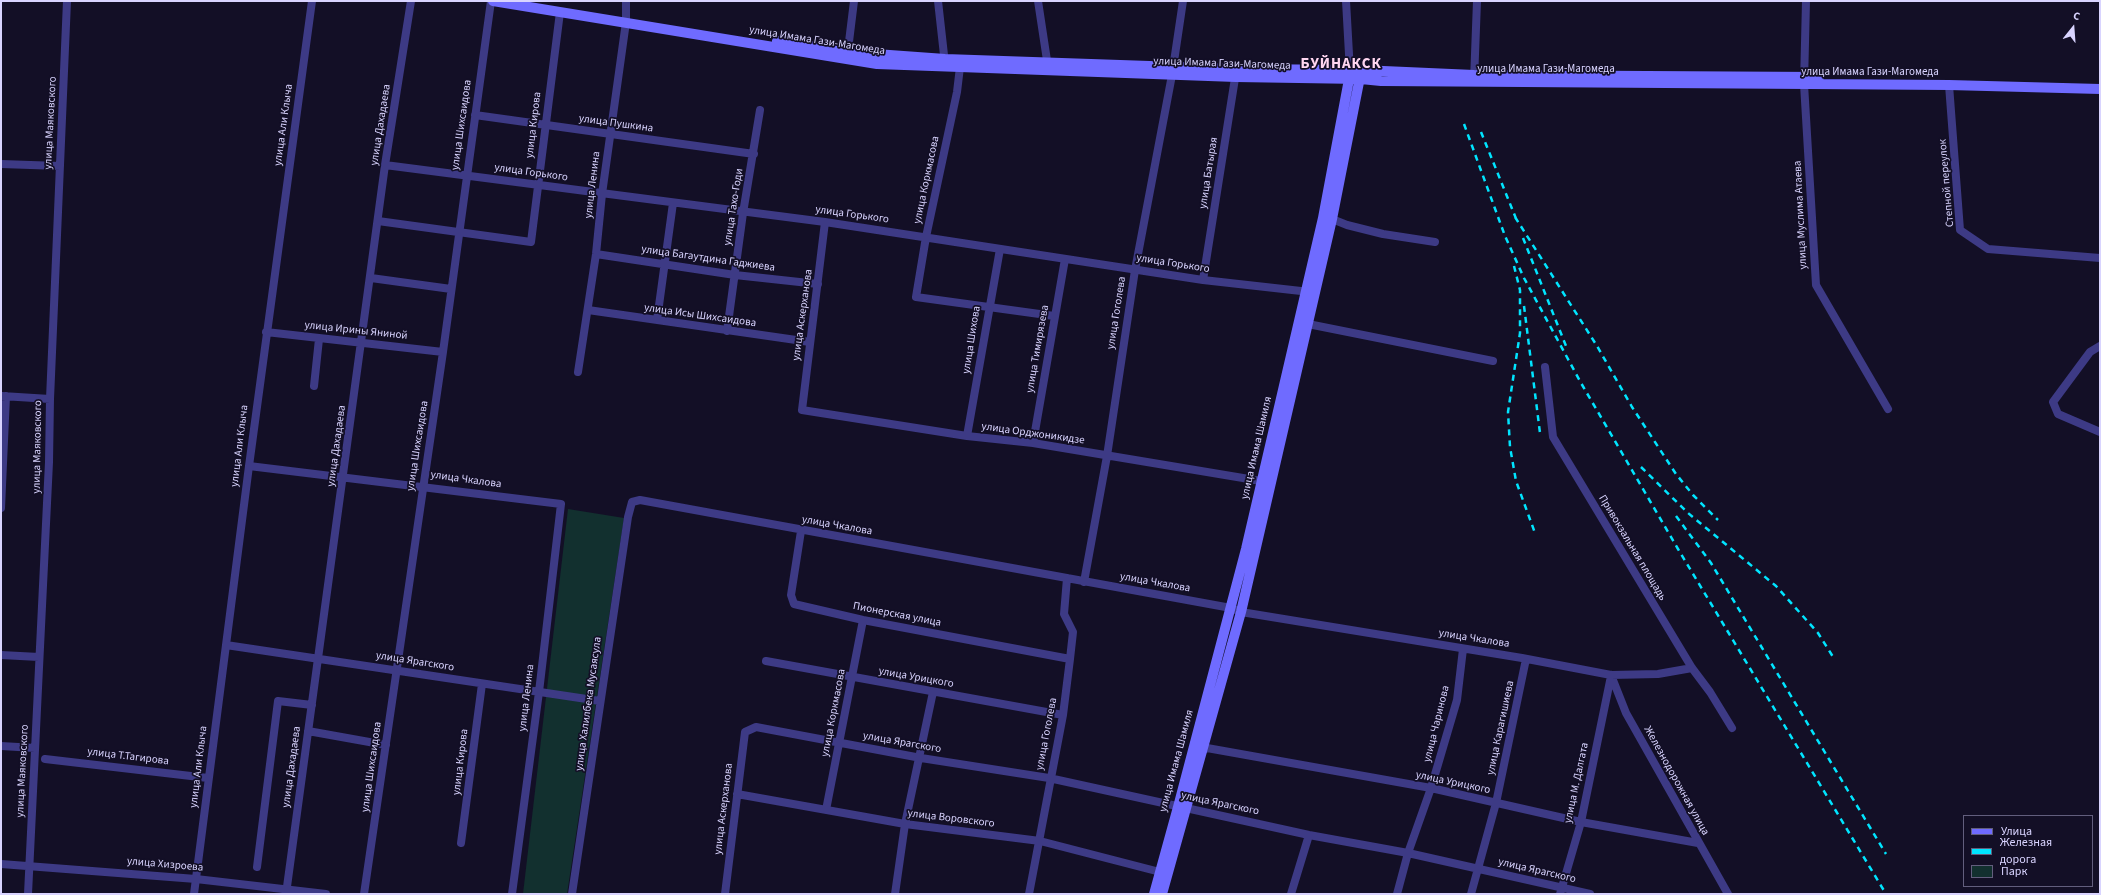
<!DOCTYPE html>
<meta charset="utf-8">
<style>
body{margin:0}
#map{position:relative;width:2101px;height:895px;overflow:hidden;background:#130f26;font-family:"Source Sans 3",sans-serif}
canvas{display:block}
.frame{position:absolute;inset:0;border:2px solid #d9d4ff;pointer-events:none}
.legend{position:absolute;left:1963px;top:815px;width:130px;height:72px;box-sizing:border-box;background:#130f26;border:1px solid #625e7d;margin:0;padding:5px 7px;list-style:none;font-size:12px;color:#d9d4ff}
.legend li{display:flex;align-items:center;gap:8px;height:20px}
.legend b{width:20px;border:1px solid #625e7d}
.north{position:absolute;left:2053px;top:8px;width:40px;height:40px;-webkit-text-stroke:3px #130f26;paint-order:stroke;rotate:17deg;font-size:11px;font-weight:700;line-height:16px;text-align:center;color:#d9d4ff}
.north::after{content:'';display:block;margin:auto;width:14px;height:18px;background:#d9d4ff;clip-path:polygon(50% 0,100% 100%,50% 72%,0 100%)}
</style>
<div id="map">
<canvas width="2101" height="895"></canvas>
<div class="frame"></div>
<ul class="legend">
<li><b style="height:5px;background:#6f6bff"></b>Улица</li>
<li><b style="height:5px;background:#00e5ff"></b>Железная дорога</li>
<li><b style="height:11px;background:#12302f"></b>Парк</li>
</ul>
<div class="north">С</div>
</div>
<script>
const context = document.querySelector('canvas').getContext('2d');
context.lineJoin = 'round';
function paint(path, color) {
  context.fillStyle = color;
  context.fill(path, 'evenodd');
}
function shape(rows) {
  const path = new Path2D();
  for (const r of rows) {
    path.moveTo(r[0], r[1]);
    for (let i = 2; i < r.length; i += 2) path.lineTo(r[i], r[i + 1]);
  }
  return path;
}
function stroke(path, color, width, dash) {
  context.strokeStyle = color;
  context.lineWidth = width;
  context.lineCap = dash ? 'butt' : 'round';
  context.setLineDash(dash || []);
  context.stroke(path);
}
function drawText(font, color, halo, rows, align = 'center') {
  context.font = font + ' "Source Sans 3",sans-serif';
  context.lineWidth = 3.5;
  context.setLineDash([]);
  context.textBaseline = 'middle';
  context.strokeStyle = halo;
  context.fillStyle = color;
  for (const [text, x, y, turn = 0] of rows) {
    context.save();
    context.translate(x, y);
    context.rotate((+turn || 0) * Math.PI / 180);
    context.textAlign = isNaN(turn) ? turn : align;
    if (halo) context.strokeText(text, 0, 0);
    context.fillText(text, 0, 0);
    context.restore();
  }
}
paint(shape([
 [568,509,624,518,567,894,523,894]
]), '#12302f');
stroke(shape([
 [938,1,945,64],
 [1038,1,1048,67],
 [1346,1,1350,72],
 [1806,1,1804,84,1816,285,1888,409],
 [847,58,854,1],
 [960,67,957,92,926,237,916,297,1054,316],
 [1474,81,1477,1],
 [1949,85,1960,230,1988,249,2100,258],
 [475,115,754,154],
 [1,164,60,166],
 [385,165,825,222,1203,280,1310,292],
 [1332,219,1347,225,1383,234,1435,242],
 [378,221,531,242,560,12],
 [825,222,802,410,967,436,1033,443,1261,481],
 [596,254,735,275,818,284],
 [371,278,451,289],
 [1203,280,1236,72],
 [588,310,810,342],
 [657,320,673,203],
 [1308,324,1493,361],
 [727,331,743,213,760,110],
 [266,332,443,352],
 [2100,346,2090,352,2053,402,2058,414,2100,432],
 [1545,367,1553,437,1692,668,1710,692,1732,728],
 [578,372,596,254,602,194,626,22,626,1],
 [314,386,319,339],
 [2,396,50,399],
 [967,436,1000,249],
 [1033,443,1065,259],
 [249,466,561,504,539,692,512,894],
 [1,508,6,396],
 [801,531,791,595,794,604,863,620,1070,659],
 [1084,582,1107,456,1135,270,1172,75,1183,1],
 [226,645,600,701],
 [1,655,39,657],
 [766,661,1063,715],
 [1611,675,1626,713,1728,894],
 [308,731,386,745],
 [1,746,35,748],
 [1204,750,1207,748,1431,788,1581,822,1698,843],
 [45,759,208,778],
 [737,794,905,824,1040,841,1160,872],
 [826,810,863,620],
 [461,843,482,684],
 [1,864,196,879,326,894],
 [257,867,278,701,312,705],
 [28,894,49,462,50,399,67,1],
 [194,894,249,466,312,1],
 [286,894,385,165,411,1],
 [364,894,443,352,491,1],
 [572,894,628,517,632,502,640,500,1231,608,1241,612,1522,658,1611,675,1658,674,1692,668],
 [725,894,745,732,756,727,921,758,1049,778,1309,835,1408,853,1590,894],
 [895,894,905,824,933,692],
 [1029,894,1063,715,1070,659,1073,632,1064,614,1067,578],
 [1291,894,1309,835],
 [1397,894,1408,853,1431,788,1457,700,1463,649],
 [1471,894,1496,803,1526,659],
 [1560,894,1581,822,1611,676]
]), '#3d3a85', 8);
stroke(shape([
 [493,1,877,64,1236,77,1361,79,1381,81,1949,85,2100,89],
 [777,41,848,52,945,59,1237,69,1361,70,1474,75,1819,77],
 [1154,894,1178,807,1246,549,1323,218,1350,74],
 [1162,894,1241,612,1332,219,1361,72]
]), '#6f6bff', 10);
stroke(shape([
 [1464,124,1505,236,1524,278,1581,383,1678,549,1886,894],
 [1481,132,1517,221],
 [1515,217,1597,346,1632,407,1676,474,1693,495,1718,520],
 [1523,238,1566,346],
 [1514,266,1520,290,1520,333,1508,412,1510,447,1516,481,1535,533],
 [1524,306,1540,433],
 [1641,467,1688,513,1776,586,1818,633,1835,660],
 [1676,516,1711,563,1886,854]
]), '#00e5ff', 2.5, [6, 5]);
drawText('11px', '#d9d4ff', '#130f26', [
 ["улица Имама Гази-Магомеда",817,41,9],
 ["улица Имама Гази-Магомеда",1222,64,2],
 ["улица Имама Гази-Магомеда",1546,70],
 ["улица Имама Гази-Магомеда",1870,73],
 ["улица Маяковского",51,123,-87],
 ["улица Пушкина",616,124,8],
 ["улица Али Клыча",284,125,-82],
 ["улица Дахадаева",381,125,-81],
 ["улица Шихсаидова",462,125,-82],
 ["улица Кирова",534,125,-83],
 ["улица Горького",531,173,8],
 ["улица Батырая",1209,173,-81],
 ["улица Коркмасова",927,180,-78],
 ["Степной переулок",1947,183,-95],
 ["улица Ленина",593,185,-83],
 ["улица Тахо-Годи",734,207,-81],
 ["улица Горького",852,215,8],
 ["улица Муслима Атаева",1801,215,-93],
 ["улица Багаутдина Гаджиева",708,259,8],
 ["улица Горького",1173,264,9],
 ["улица Гоголева",1117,313,-81],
 ["улица Аскерханова",803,315,-82],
 ["улица Исы Шихсаидова",700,316,8],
 ["улица Ирины Яниной",356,331,6],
 ["улица Шихова",972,340,-81],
 ["улица Тимирязева",1038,349,-80],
 ["улица Орджоникидзе",1033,434,8],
 ["улица Али Клыча",240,446,-83],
 ["улица Дахадаева",337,446,-82],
 ["улица Шихсаидова",418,446,-81],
 ["улица Маяковского",38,447,-89],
 ["улица Имама Шамиля",1257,448,-77],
 ["улица Чкалова",466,480,8],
 ["улица Чкалова",837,526,10],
 ["Привокзальная площадь",1632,548,59],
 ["улица Чкалова",1155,583,10],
 ["Пионерская улица",897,615,11],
 ["улица Чкалова",1474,639,9],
 ["улица Ярагского",415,662,9],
 ["улица Урицкого",916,678,10],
 ["улица Ленина",527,698,-83],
 ["улица Халилбека Мусаясула",589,704,-82],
 ["улица Коркмасова",834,713,-79],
 ["улица Чаринова",1437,724,-76],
 ["улица Карагишиева",1501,728,-78],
 ["улица Гоголева",1047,734,-79],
 ["улица Ярагского",902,743,10],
 ["улица Т.Тагирова",128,757,7],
 ["улица Имама Шамиля",1177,761,-75],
 ["улица Кирова",461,762,-83],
 ["улица Али Клыча",199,767,-83],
 ["улица Дахадаева",292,767,-82],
 ["улица Шихсаидова",372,767,-82],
 ["улица Маяковского",23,771,-87],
 ["Железнодорожная улица",1676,781,61],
 ["улица Урицкого",1453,783,12],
 ["улица М. Далгата",1577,783,-78],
 ["улица Ярагского",1220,804,12],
 ["улица Аскерханова",724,809,-83],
 ["улица Воровского",951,819,7],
 ["улица Хизроева",165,865,5],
 ["улица Ярагского",1537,871,13]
]);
context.letterSpacing = '1px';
drawText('bold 15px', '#ffd6f0', '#130f26', [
 ["БУЙНАКСК",1341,65]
]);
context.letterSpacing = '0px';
</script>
